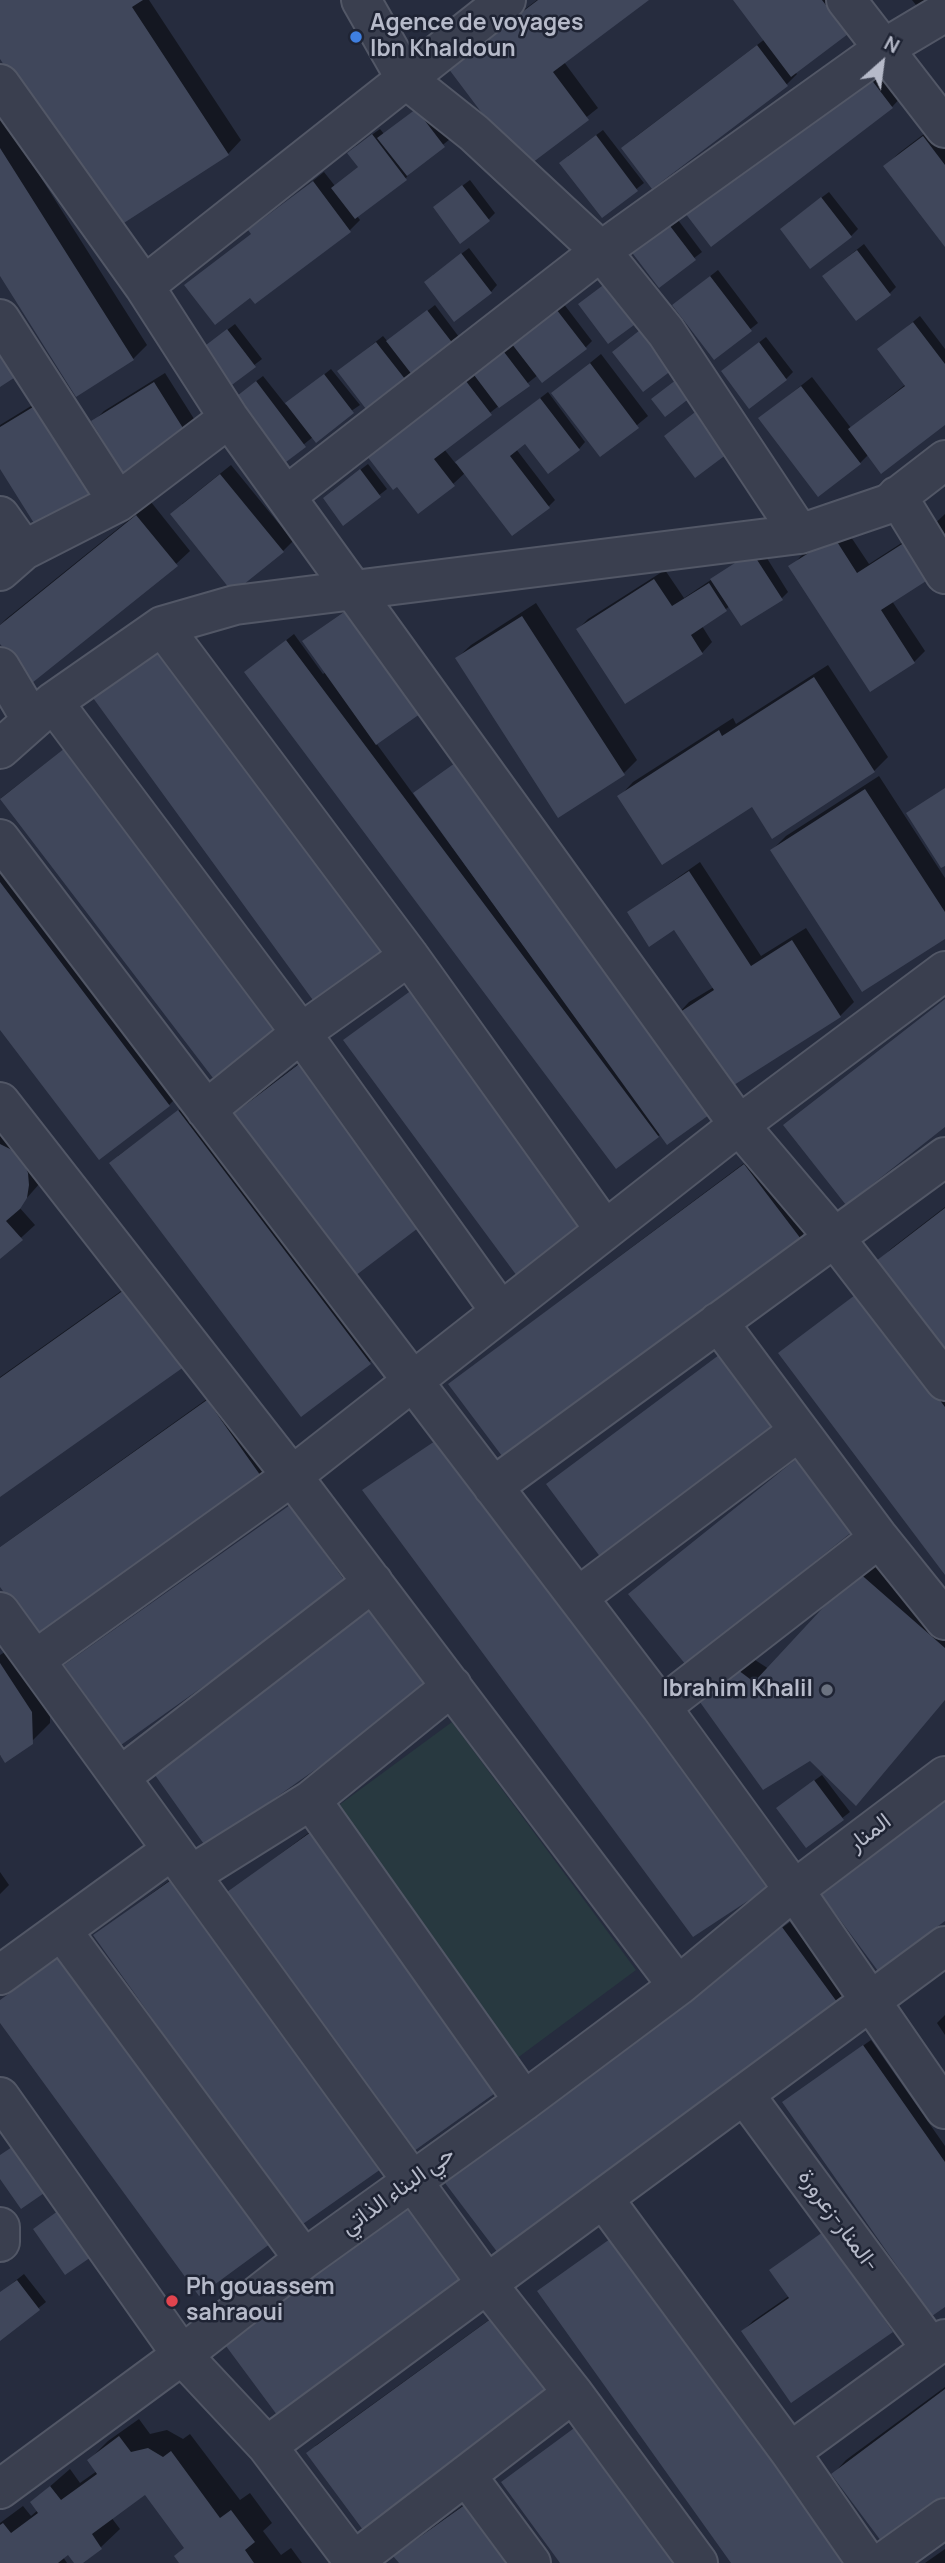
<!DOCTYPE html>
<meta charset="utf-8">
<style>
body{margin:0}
#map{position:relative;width:945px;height:2563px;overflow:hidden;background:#262c3e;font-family:Manrope,sans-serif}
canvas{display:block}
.north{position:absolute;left:847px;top:28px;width:70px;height:70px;-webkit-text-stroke:5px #1f2434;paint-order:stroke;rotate:28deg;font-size:19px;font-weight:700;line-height:28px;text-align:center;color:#b6bac9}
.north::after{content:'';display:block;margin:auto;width:24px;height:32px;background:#b6bac9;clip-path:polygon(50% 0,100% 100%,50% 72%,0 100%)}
</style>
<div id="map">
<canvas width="945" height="2563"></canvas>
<div class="north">N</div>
</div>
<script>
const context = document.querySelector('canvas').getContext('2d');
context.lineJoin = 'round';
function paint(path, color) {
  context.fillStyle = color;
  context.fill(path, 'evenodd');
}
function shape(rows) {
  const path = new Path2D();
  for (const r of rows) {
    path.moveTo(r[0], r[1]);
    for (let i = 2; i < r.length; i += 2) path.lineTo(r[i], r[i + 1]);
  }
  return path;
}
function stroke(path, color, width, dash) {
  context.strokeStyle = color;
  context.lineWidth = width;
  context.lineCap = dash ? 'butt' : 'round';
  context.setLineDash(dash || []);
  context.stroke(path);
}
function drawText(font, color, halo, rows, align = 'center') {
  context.font = font + ' Manrope,Vazirmatn,sans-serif';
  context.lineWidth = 5;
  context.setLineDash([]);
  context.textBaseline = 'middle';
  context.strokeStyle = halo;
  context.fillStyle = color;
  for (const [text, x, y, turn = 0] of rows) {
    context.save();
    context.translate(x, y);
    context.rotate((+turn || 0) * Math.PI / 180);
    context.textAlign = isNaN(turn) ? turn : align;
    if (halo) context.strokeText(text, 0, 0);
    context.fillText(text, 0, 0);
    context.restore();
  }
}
paint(shape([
 [452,1722,636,1970,516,2059,331,1811]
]), '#283940');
paint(shape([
 [0,0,149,0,241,140,228,154,0,56],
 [537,0,646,0,564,62,598,108,525,166,460,58],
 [735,0,840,0,795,72,797,74,787,84,623,149,634,138,765,39],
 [912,0,943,0,924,15],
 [875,61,902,96,892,107,694,199],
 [423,104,450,139,412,170,406,178,357,216,360,220,350,230,256,302,253,233,251,230,324,172,335,186,360,166,356,146,380,129,384,134],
 [0,113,147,345,133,359,0,273],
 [937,124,945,134,945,244,885,166,899,153],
 [603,130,644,183,602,216,568,156],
 [470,180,495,213,488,220,442,201],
 [829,192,858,229,851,236,789,222],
 [675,216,702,252,659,285,632,250],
 [864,244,896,287,889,294,831,270],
 [469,248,497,285,491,292,433,275],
 [718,270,758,323,714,358,681,299],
 [560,299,592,341,585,348,538,375,444,449,456,464,548,392,585,442,579,449,526,442,516,449,555,500,549,506,466,472,453,484,397,485,362,447],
 [435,305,459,337,404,378,339,371,383,336,388,342],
 [920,316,945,349,945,423,869,454,860,463,760,418,812,377,851,428,906,384,880,349],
 [235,324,262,359,222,390,202,349],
 [766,337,793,372,786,379,730,365],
 [601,354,648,416,601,455,553,393],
 [331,369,360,405,313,437,274,468,233,399,263,376,286,405],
 [165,373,203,433,93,422,104,411],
 [49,395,0,466,0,425],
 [368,464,387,489,344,523,332,491],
 [231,465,293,541,283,551,182,504],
 [151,502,190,551,176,564,0,641,0,625,6,619],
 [945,514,945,553,928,530],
 [845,528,869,564,917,533,892,601,925,651,914,662,870,690,791,567,801,556],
 [760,547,788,592,782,598,730,606,702,626,712,642,702,653,578,629,588,619,665,570,684,598],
 [361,600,376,743,661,1134,617,1166,246,672,294,634,323,674,326,672,311,635],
 [536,603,637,760,624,773,457,658,471,645],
 [828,665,888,757,874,771,773,836,752,805,620,796,633,782,733,718,736,724],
 [78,738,213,1076,1,798],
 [879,776,945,878,945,937,772,850,786,836],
 [700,862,761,956,806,928,854,1002,840,1016,724,1090,676,1016,689,1002,714,987,675,927,629,912],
 [0,867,176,1098,169,1105,0,1027],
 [322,1046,235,1115,248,1102],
 [186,1105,377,1356,301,1414,118,1156],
 [0,1130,40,1183,19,1207,35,1225,0,1257],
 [751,1158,806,1231,800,1238,457,1378],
 [945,1207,945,1346,878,1261,892,1248],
 [138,1279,0,1495,0,1377],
 [866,1287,945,1391,945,1572,780,1353],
 [214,1394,269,1471,262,1478,0,1584,0,1547],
 [298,1500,352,1576,121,1742],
 [872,1558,945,1623,945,1700,811,1758,699,1698,752,1658,769,1669],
 [18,1644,50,1693,50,1723,31,1742,0,1756,0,1655],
 [822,1775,850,1812,806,1846,785,1802],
 [318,1826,414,2149,229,1892],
 [0,1872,9,1885,0,1894],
 [181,1872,386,2160,95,1935],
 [790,1922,846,1998,839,2005,452,2173],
 [945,2015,945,2035,937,2023],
 [871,2040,945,2146,945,2305,784,2102],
 [831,2227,902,2320,892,2331,743,2331,753,2321,789,2296,772,2270],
 [24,2274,46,2302,0,2339,0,2293],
 [500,2312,557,2390,315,2446],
 [945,2387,945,2504,833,2474,846,2460],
 [139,2419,150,2434,167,2430,183,2439,190,2434,240,2500,250,2493,272,2523,263,2531,281,2555,291,2548,302,2563,182,2563,186,2547,145,2492,111,2517,120,2529,101,2547,80,2563,76,2563,69,2553,63,2557,67,2563,0,2563,0,2523,23,2506,31,2516,38,2510,32,2502,70,2469,80,2483,97,2471,89,2460,108,2441],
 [480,2493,401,2563,396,2556,403,2549],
 [945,2549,945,2563,925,2563]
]), '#0007');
paint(shape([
 [0,0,143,0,132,7,229,155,113,230,0,59],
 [538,0,649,0,553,72,589,120,524,169,448,68],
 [733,0,822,0,848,34,791,77],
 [757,45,788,86,652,189,621,148],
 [864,70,893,108,711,247,682,209],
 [416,109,445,147,407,176,377,138],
 [372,134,407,180,355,219,331,188,358,167,347,153],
 [596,135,638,191,602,218,559,163],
 [923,136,945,165,945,247,883,166],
 [0,148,134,360,76,397,0,276],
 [313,181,351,232,255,304,250,298,215,325,184,285,251,234,248,230],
 [462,185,490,221,460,244,433,207],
 [821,197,852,237,810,269,780,229],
 [667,222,696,260,659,288,630,250],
 [857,250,891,295,856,321,822,276],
 [461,253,492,293,454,322,424,282],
 [710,276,752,331,714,360,672,305],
 [614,277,645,317,608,344,578,304],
 [553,305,587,349,542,383,508,339],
 [427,310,454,345,413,376,386,341],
 [913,322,945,364,945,425,881,474,848,429,905,386,877,349],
 [649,323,680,364,643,392,612,352],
 [227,329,256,367,221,393,193,355],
 [0,342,20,374,0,387],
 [376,342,405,379,366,409,337,371],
 [759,342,787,380,749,409,721,371],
 [501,348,530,386,499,408,471,371],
 [590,363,639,428,600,457,551,393],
 [459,372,492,415,434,459,455,486,418,514,397,487,393,490,360,447],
 [685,373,699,391,665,417,651,399],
 [324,374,354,413,316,443,285,403],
 [256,381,306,447,274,471,224,406],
 [154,382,193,444,130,484,91,421],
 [801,386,861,464,818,497,758,418],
 [540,398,580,450,548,474,525,444,510,456,550,508,512,536,455,462],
 [38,404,94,493,37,528,0,469,0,427],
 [703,406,735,448,695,478,664,436],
 [360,469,381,497,343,526,323,498],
 [220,474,284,552,233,593,170,514],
 [136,515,178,566,32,683,0,644,0,625],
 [834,537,857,573,910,539,934,576,881,610,915,663,870,692,788,566],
 [752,552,783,600,741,626,710,579],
 [654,579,672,606,709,583,727,611,691,635,703,654,625,704,576,629],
 [354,605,427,709,376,745,302,641],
 [522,616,625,775,558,818,455,658],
 [159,637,390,947,315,1003,88,691],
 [286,640,659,1137,616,1169,244,672],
 [814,677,875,772,772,839,752,807,662,865,617,796,719,730,722,736],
 [70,744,284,1025,213,1078,0,799],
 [455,763,709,1115,667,1145,413,793],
 [945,788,945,866,941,868,906,813],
 [865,789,945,912,945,939,862,992,770,850],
 [689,871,751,966,792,940,841,1017,723,1092,674,1016,714,990,674,930,649,947,627,912],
 [0,882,170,1106,99,1160,0,1030],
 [416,987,590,1223,517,1276,343,1040],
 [945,999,945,1127,846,1205,783,1125],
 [307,1058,430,1219,355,1276,232,1115],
 [178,1110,371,1364,301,1417,109,1163],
 [0,1144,14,1151,23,1161,28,1173,29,1185,27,1198,20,1209,6,1221,23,1240,0,1259],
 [744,1164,801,1239,505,1460,448,1384],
 [945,1208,945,1349,876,1261],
 [131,1285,188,1364,0,1497,0,1378],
 [859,1292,945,1407,945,1575,778,1353],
 [723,1352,781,1430,604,1562,546,1484],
 [207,1400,263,1479,38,1639,0,1587,0,1547],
 [441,1437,772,1885,693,1937,362,1490],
 [800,1456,858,1527,686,1665,628,1594],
 [290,1505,347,1584,121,1745,64,1665],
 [857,1571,945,1648,945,1700,856,1806,810,1761,763,1790,697,1698,738,1670,754,1682],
 [375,1607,432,1687,206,1847,150,1768],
 [0,1663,32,1712,33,1744,5,1763,0,1755],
 [814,1780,844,1820,806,1848,776,1808],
 [945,1796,945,1921,878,1971,818,1890],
 [311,1832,498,2091,414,2151,227,1892],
 [174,1878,381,2169,300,2226,93,1935],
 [782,1927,840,2006,501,2257,442,2179],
 [64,1954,274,2241,199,2296,0,2023,0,2000],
 [863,2045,945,2162,945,2307,932,2316,782,2102],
 [18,2143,50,2189,21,2209,0,2179,0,2155],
 [409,2206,469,2287,283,2423,223,2342],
 [62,2208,94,2255,65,2275,33,2229],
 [823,2232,893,2332,791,2403,741,2331,789,2298,769,2270],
 [617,2234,853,2563,731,2563,537,2291],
 [17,2280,40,2310,0,2341,0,2292],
 [492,2318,552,2398,366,2534,306,2453],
 [945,2389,945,2507,887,2549,831,2474],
 [581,2423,684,2563,560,2563,501,2482],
 [119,2436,131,2452,148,2448,163,2457,171,2451,220,2518,231,2510,255,2542,245,2550,254,2563,179,2563,174,2556,184,2548,145,2495,92,2534,102,2549,83,2563,74,2563,68,2555,58,2563,0,2563,0,2525,3,2523,11,2533,38,2513,30,2502,50,2486,61,2500,97,2474,87,2460],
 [473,2499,519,2563,399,2563,393,2556]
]), '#40475b');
const minor = shape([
 [361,0,406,79,474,133,601,251,666,332,800,534],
 [846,0,945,128],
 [0,84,144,286,229,418,739,1125,834,1237,945,1381],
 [144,286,506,0],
 [0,319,118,502],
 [286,496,601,251,883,49,945,12],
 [897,496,945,574],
 [0,516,24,550,0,571],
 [24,550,118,502,229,418],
 [162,626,409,956,605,1230],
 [0,667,31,719],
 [53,702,301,1033,501,1312],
 [0,749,53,702,162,626,235,605,800,534,888,504,945,460],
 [0,839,661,1707,794,1890,945,2109],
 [0,1102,292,1476,678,1986],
 [206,1110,301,1033,409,956],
 [718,1322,879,1538,945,1620],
 [493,1487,945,1157],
 [578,1597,799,1431],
 [0,1612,487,2284,573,2393,698,2563],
 [35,1660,292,1476,739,1125,945,971],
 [661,1707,879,1538],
 [120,1777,373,1582],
 [311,1800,524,2101],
 [191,1875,311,1800,452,1686],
 [62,1931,304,2259],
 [0,1975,172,1850],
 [744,2094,931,2348],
 [0,2097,182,2355,267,2446,355,2563],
 [603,2198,790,2452,867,2563],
 [0,2227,0,2242],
 [267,2446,945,1946],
 [790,2452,945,2339],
 [466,2475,531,2563],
 [0,2489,182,2355,304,2259,524,2101,678,1986,794,1890,945,1776],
 [354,2561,573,2393],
 [882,2563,945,2518]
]);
stroke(minor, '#525766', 42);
stroke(minor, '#3a3f4f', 38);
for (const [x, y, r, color] of [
 [356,37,7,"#3f7fe0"],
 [827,1690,7,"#6b7280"],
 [172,2301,7,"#e0444e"]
]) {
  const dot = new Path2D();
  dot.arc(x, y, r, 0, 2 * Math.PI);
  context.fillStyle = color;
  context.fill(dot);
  stroke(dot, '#1f2434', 2.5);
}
drawText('bold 23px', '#b6bac9', '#1f2434', [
 ["Agence de voyages",370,24],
 ["Ibn Khaldoun",370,50],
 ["Ibrahim Khalil",813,1690,"right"],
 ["Ph gouassem",186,2288],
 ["sahraoui",186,2314]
], 'left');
drawText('23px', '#b6bac9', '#1f2434', [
 ["المنار",870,1833,-37],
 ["حي البناء الذاتي",398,2191,-36],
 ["المنار-زعرورة-",838,2221,54]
]);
</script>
